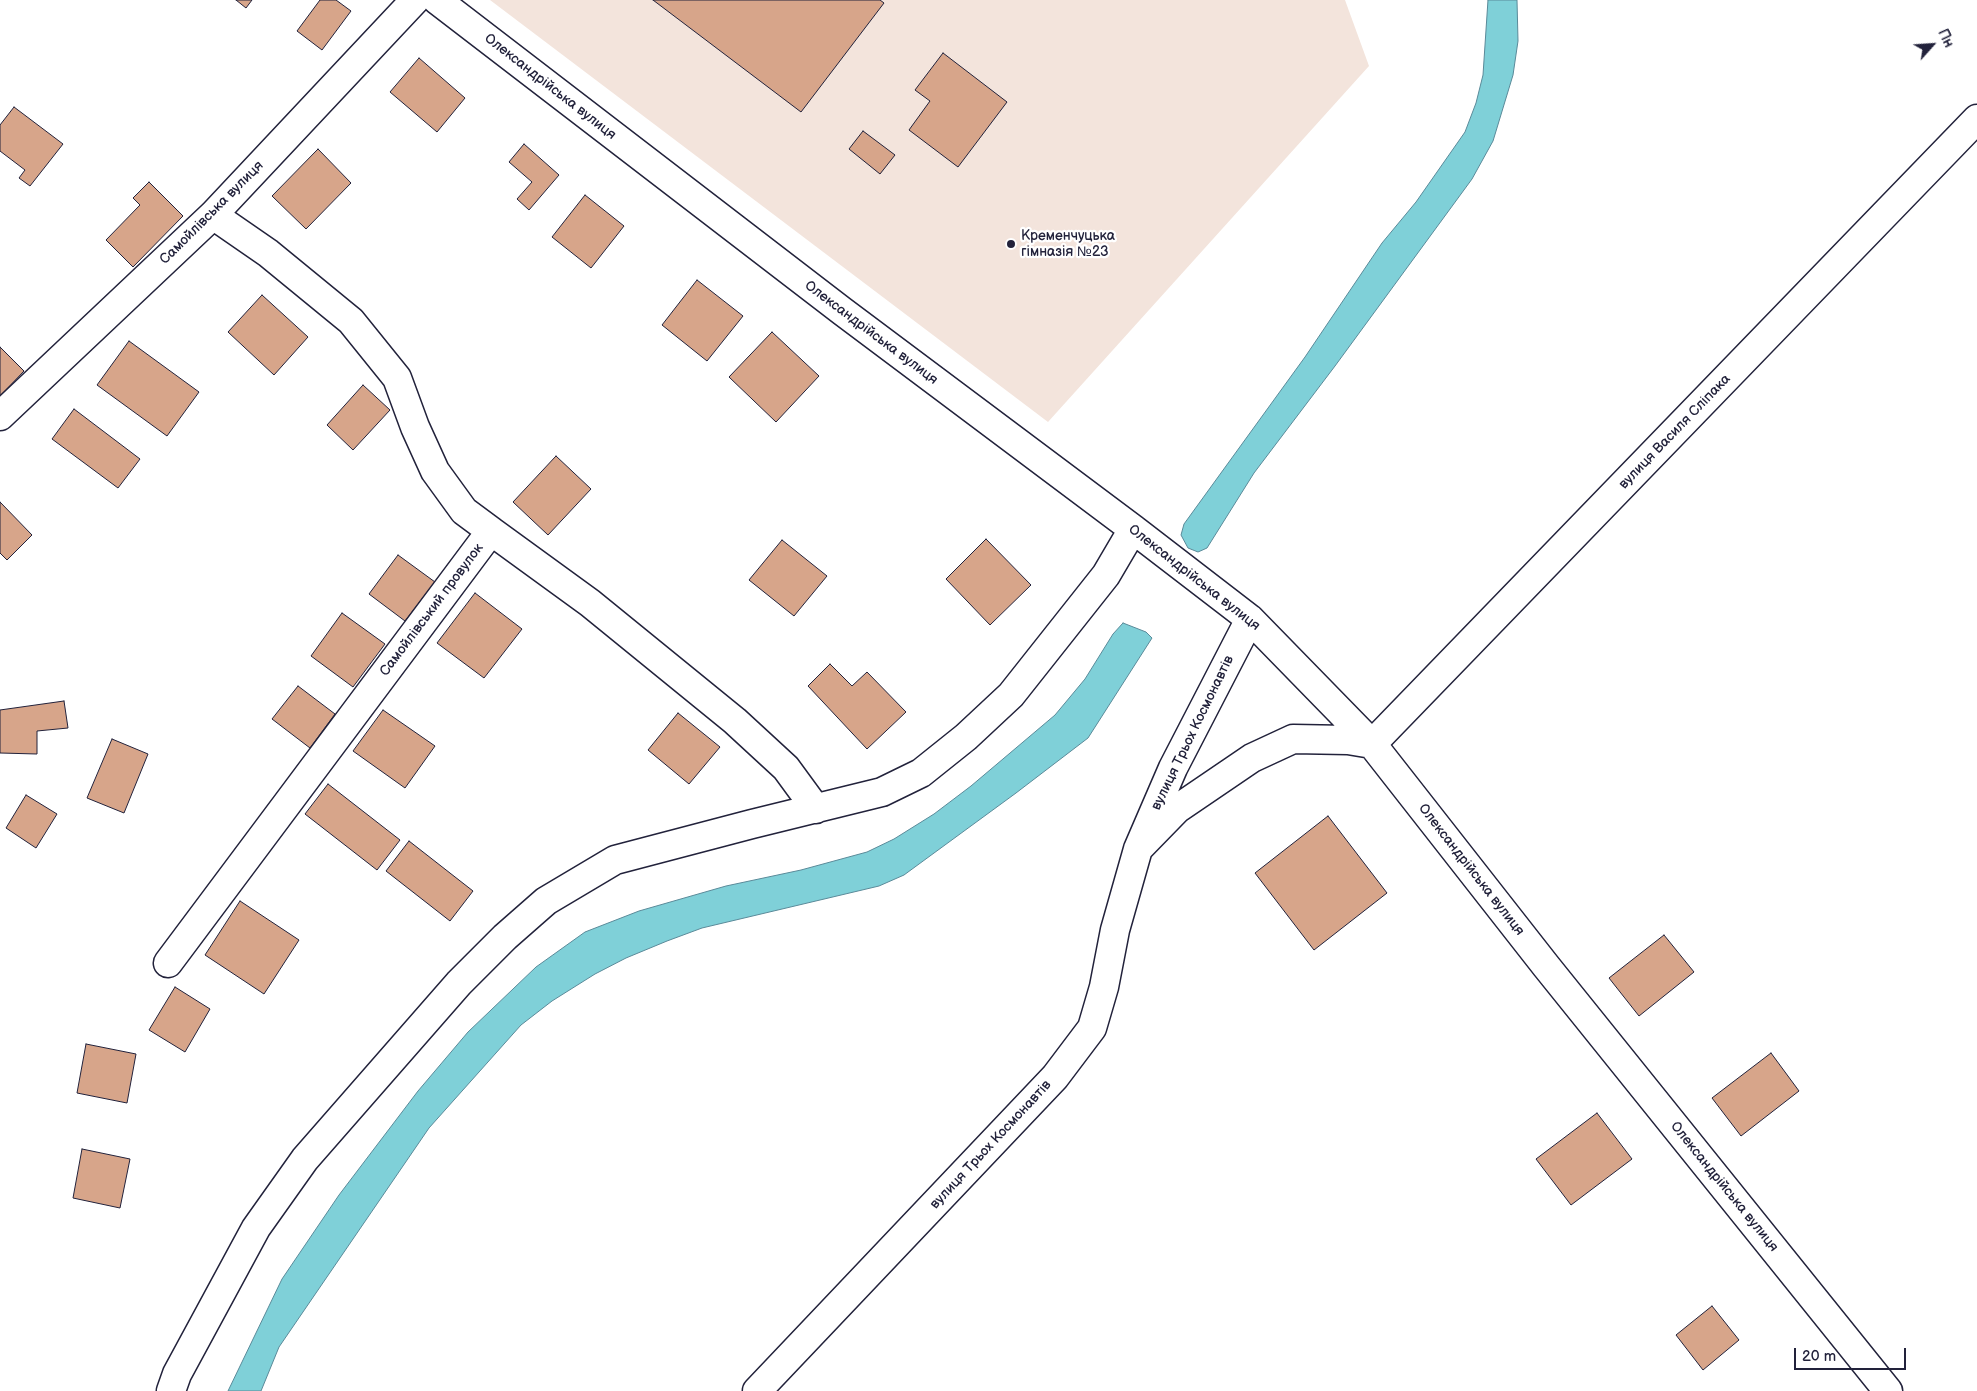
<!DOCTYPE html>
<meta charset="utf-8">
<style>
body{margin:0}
#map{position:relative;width:1977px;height:1391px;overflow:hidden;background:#fff;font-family:"Balsamiq Sans",sans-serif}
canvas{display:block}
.north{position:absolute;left:1907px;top:20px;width:50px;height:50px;-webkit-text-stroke:4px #fff;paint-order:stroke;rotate:64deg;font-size:14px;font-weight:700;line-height:20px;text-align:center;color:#22223b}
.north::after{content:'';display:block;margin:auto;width:18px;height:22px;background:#22223b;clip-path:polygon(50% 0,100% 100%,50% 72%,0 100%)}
.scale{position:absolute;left:1794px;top:1348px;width:112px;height:22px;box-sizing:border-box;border:2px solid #22223b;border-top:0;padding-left:6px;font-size:15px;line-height:18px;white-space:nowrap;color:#22223b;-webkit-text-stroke:4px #fff;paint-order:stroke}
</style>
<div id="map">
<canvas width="1977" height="1391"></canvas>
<div class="north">Пн</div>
<div class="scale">20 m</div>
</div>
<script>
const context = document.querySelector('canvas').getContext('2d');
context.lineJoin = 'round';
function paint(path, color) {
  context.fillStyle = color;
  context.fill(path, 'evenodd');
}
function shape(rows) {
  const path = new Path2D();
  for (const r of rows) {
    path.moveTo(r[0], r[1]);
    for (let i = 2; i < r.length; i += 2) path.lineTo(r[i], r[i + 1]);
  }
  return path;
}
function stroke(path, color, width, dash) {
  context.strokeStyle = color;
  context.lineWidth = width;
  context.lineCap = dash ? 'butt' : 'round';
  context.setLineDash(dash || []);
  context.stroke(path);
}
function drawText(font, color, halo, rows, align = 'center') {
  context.font = font + ' "Balsamiq Sans",sans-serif';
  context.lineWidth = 4.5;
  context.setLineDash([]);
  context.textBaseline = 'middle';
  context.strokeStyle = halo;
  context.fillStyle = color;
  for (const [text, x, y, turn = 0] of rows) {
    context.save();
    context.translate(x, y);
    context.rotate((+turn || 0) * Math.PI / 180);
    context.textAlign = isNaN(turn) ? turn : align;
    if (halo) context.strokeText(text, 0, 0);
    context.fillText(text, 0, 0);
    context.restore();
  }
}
paint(shape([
 [490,0,1345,0,1369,66,1048,422]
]), '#f3e4dc');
const water = shape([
 [1488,0,1517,0,1518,41,1513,75,1493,141,1472,179,1335,366,1254,473,1207,548,1198,552,1188,548,1181,535,1184,524,1305,357,1382,243,1416,202,1465,132,1476,103,1483,75,1488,0],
 [1123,623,1146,632,1152,638,1088,738,1016,793,904,875,879,886,702,928,667,941,626,958,595,974,552,1001,521,1025,429,1128,279,1347,261,1391,228,1391,282,1279,339,1195,418,1091,468,1032,536,967,585,932,639,911,726,886,801,870,867,852,894,839,934,814,971,786,1055,715,1085,679,1113,634,1123,623]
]);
paint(water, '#7fd0d8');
stroke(water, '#5a8a99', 1);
const building = shape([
 [236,0,252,0,246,8,236,0],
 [320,0,336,0,351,11,322,50,297,31,320,0],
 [653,0,880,0,884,3,801,112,653,0],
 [943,53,1007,102,958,167,909,130,930,101,915,90,943,53],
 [419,58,465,98,437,132,390,92,419,58],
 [14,107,63,144,30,186,19,178,25,170,0,151,0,125,14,107],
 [863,131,895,155,880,174,849,149,863,131],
 [524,144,559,175,529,210,517,199,532,182,509,162,524,144],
 [318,149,351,183,306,229,272,196,318,149],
 [149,182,183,216,133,267,106,240,140,205,133,198,149,182],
 [585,195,624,226,591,268,552,237,585,195],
 [697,280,743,316,707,361,662,325,697,280],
 [262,295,308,337,274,375,228,332,262,295],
 [772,332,819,376,776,422,729,377,772,332],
 [129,341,199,392,167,436,97,385,129,341],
 [0,347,24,371,0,396,0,347],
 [363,385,390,410,353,450,327,425,363,385],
 [74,409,140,459,118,488,52,439,74,409],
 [556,456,591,489,548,535,513,502,556,456],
 [0,502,32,535,7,560,0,553,0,502],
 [986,539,1031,585,990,625,946,579,986,539],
 [782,540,827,576,794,616,749,580,782,540],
 [398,555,435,582,405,621,369,594,398,555],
 [475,593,522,629,484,678,437,643,475,593],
 [342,613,385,644,353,687,311,656,342,613],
 [830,664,852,686,867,672,906,712,867,749,808,686,830,664],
 [298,686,335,714,310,748,272,719,298,686],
 [64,701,68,728,37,731,37,754,0,753,0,710,64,701],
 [383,710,435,746,405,788,353,751,383,710],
 [678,713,720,747,689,784,648,750,678,713],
 [112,739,148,754,124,813,87,798,112,739],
 [328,784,400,840,377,870,305,814,328,784],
 [26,795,57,814,36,848,6,828,26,795],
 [1328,816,1387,893,1314,950,1255,873,1328,816],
 [409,841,473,891,450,921,386,871,409,841],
 [240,901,299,940,264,994,205,955,240,901],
 [1664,935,1694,972,1639,1016,1609,978,1664,935],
 [175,987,210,1009,185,1052,149,1030,175,987],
 [86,1044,136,1054,127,1103,77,1093,86,1044],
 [1771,1053,1799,1091,1741,1136,1712,1098,1771,1053],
 [1597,1113,1632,1159,1571,1205,1536,1159,1597,1113],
 [82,1149,130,1159,120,1208,73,1198,82,1149],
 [1712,1306,1739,1340,1703,1370,1676,1335,1712,1306]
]);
paint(building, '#d7a58a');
stroke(building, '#22223b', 1);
const minor = shape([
 [437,0,842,311,1133,529,1250,619,1372,744,1546,966,1888,1391],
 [0,416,213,215,415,0],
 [491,531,590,603,735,721,786,768,816,809],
 [1138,849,1177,809,1252,758,1293,739,1348,740,1372,744,1977,119],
 [168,963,491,531,464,511,435,471,415,427,397,378,351,321,268,253,213,215],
 [171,1391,177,1374,256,1228,305,1159,459,983,505,937,546,901,615,860,752,824,882,792,921,773,966,737,1011,695,1106,575,1133,529],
 [757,1391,1055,1077,1092,1028,1104,987,1115,930,1138,849,1173,768,1250,619]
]);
stroke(minor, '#22223b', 31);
stroke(minor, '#fff', 28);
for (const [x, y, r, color] of [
 [1011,244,5,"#22223b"]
]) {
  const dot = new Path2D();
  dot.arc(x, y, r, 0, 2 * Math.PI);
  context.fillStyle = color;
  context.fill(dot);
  stroke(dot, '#fff', 2);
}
drawText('14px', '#22223b', '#fff', [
 ["Олександрійська вулиця",550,87,38],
 ["Самойлівська вулиця",212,213,-45],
 ["Олександрійська вулиця",871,333,37],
 ["вулиця Василя Сліпака",1675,432,-46],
 ["Олександрійська вулиця",1194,578,38],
 ["Самойлівський провулок",432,610,-53],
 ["вулиця Трьох Космонавтів",1193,733,-64],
 ["Олександрійська вулиця",1471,870,52],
 ["вулиця Трьох Космонавтів",991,1145,-47],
 ["Олександрійська вулиця",1724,1187,51]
]);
drawText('14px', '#22223b', '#fff', [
 ["Кременчуцька",1021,236],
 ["гімназія №23",1021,252]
], 'left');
</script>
